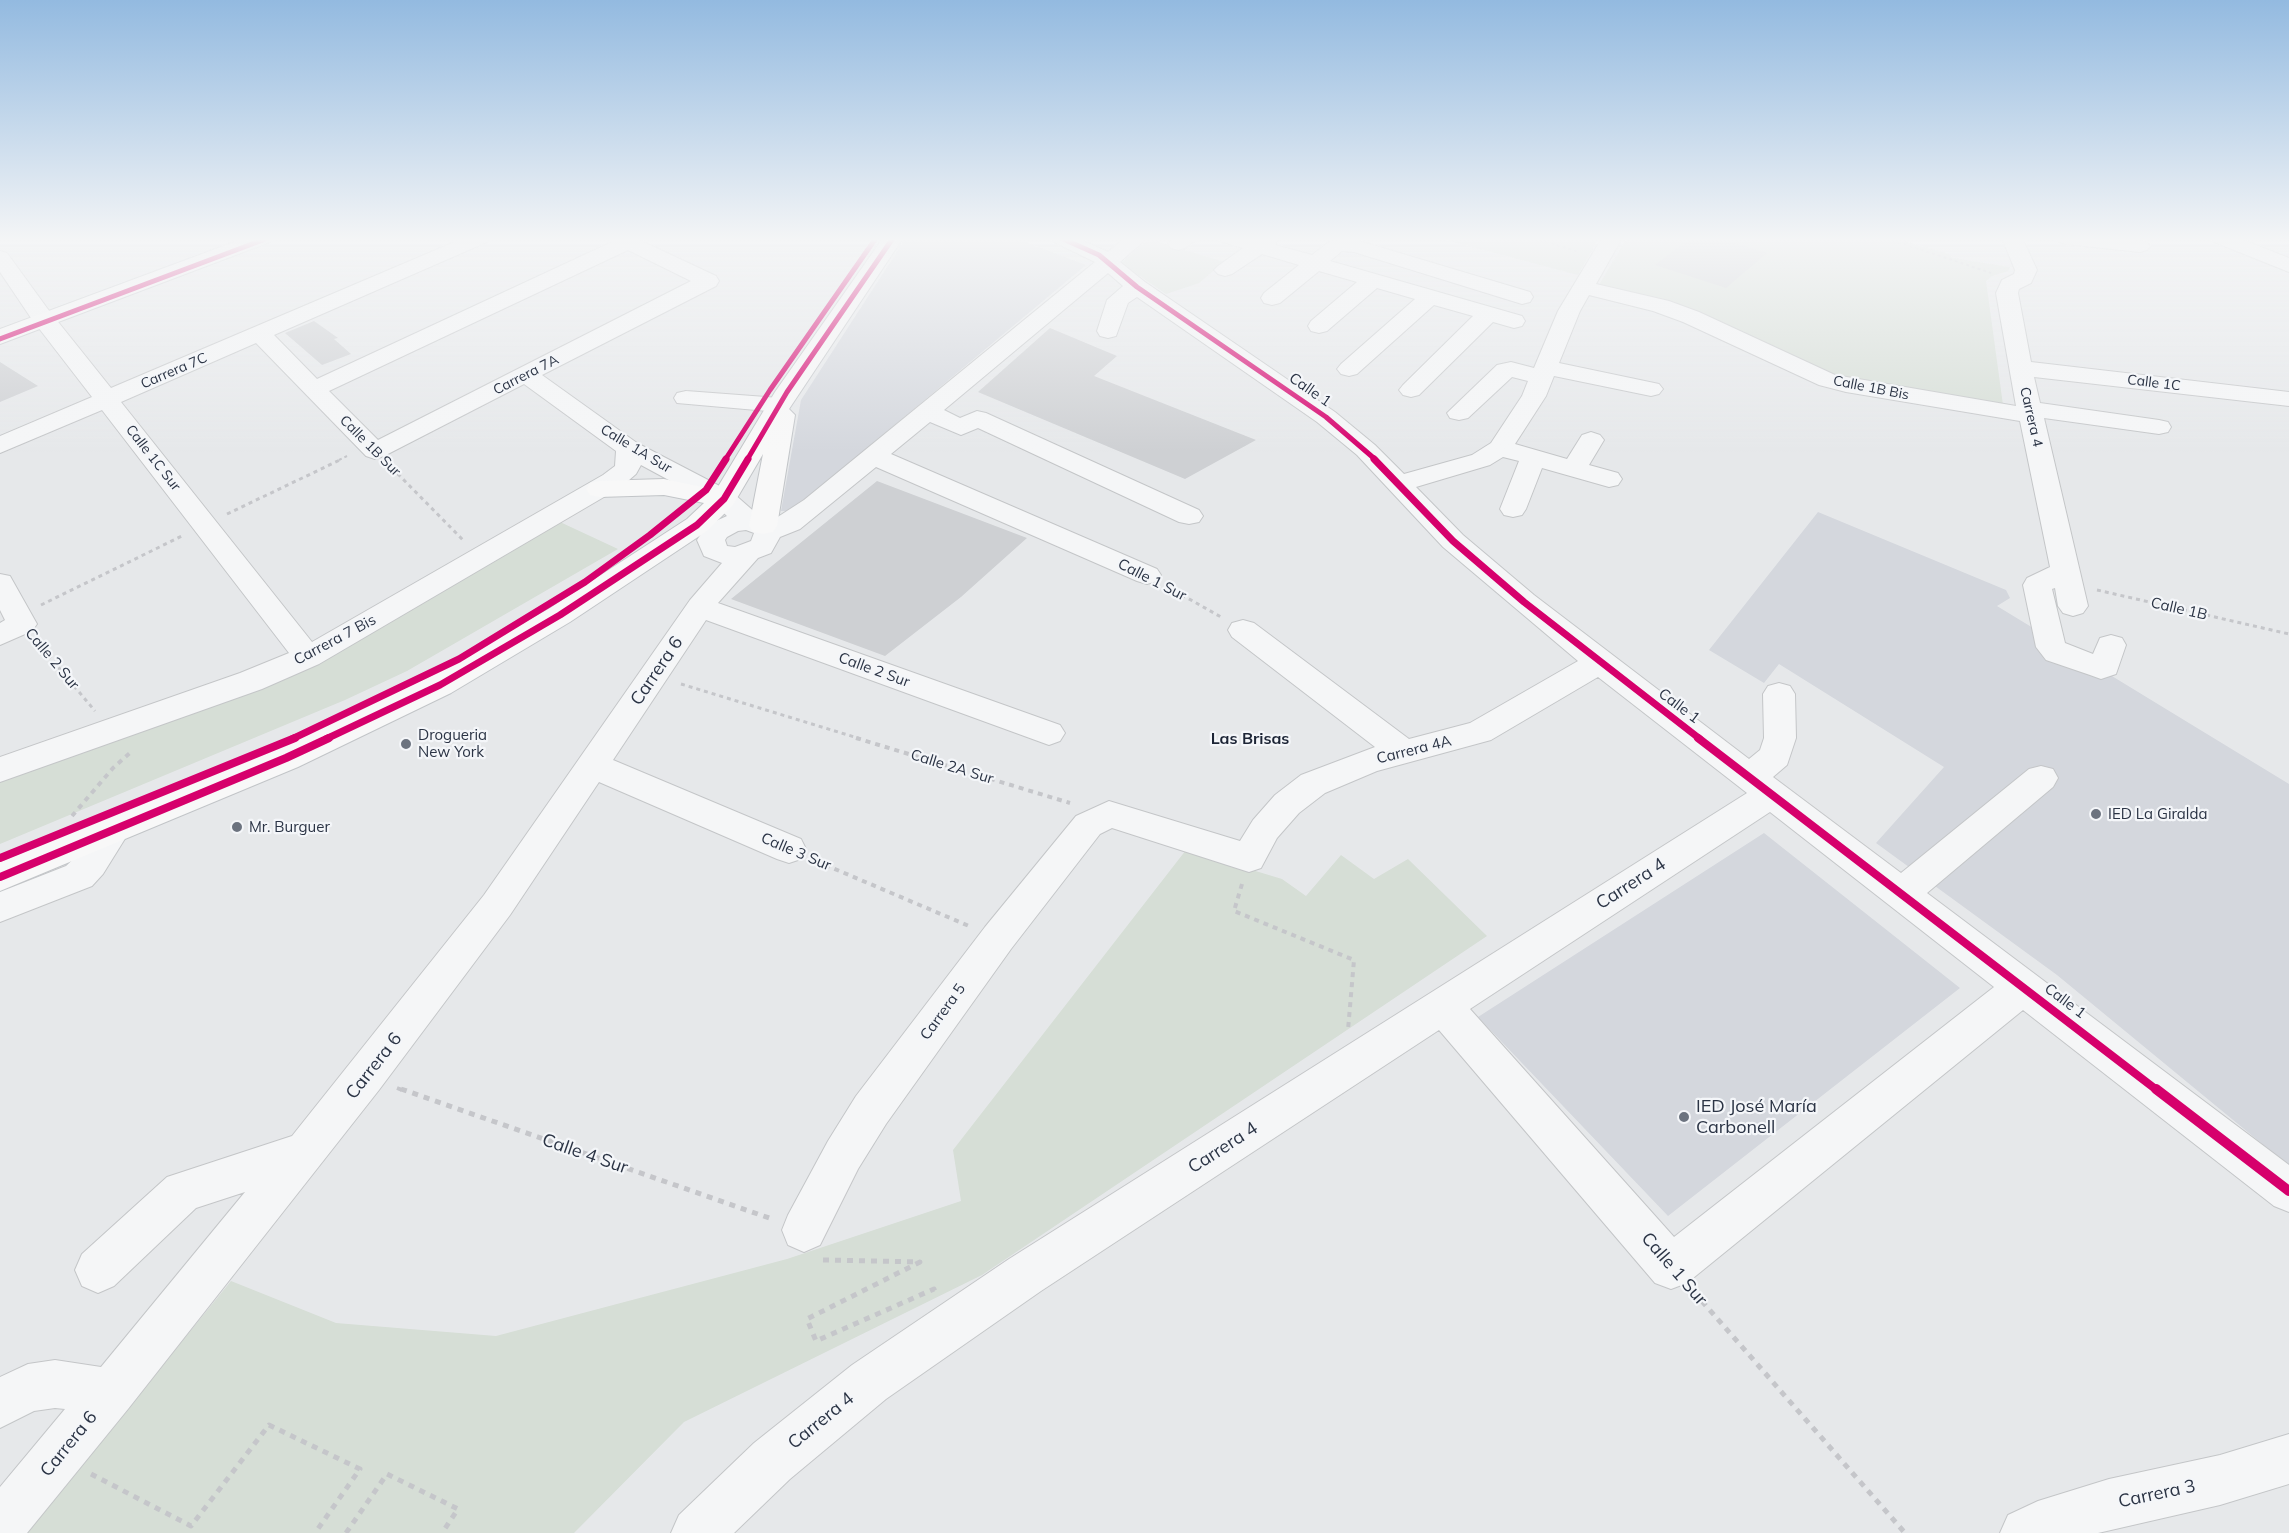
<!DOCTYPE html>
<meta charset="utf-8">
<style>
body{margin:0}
canvas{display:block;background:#e6e8ea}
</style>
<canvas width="2289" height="1533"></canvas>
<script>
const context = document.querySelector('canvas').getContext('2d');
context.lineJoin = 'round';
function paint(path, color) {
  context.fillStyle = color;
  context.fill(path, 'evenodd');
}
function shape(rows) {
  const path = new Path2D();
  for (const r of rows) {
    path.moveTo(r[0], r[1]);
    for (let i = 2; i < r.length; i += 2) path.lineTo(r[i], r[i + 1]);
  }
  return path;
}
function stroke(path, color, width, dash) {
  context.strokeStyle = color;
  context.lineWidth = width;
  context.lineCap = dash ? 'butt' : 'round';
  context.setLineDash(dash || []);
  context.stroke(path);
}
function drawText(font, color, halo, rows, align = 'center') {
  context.font = font + ' Mulish,sans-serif';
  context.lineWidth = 4.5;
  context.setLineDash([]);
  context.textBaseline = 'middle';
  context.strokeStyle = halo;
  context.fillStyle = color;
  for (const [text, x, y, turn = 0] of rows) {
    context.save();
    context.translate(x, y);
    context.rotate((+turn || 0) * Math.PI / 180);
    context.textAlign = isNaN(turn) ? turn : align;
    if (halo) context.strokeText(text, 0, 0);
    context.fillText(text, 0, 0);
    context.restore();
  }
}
paint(shape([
 [906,238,1014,238,1086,265,792,511,781,511,801,400],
 [1818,512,2006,590,2010,598,1997,606,2289,784,2289,1166,2057,975,1876,843,1944,767,1779,664,1764,683,1709,650],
 [1764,833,1960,988,1668,1216,1478,1017]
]), '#d4d7dd');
paint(shape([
 [1439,238,1599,238,1578,275],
 [1627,238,1893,238,1949,254,1952,258,2010,267,2008,271,1992,276,1986,281,2003,405,1837,377,1597,288],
 [1149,239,1224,262,1199,283,1166,294,1121,263],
 [560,522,618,549,407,671,345,700,0,844,0,774,175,711],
 [1186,850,1282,879,1306,896,1341,855,1374,879,1408,859,1487,936,982,1275,684,1422,574,1533,26,1533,231,1281,336,1323,496,1336,787,1259,961,1201,953,1150]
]), '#d6ded6');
paint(shape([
 [1690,238,1719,238,1767,253,1726,288,1655,265],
 [314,321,338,338,334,339,351,354,322,365,285,333],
 [1050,328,1117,356,1094,376,1256,440,1185,479,978,392],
 [0,362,38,386,0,402],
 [877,481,1027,538,961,597,885,656,731,599]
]), '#ced0d3');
const minor = shape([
 [464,238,490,238,487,242,274,335,317,379,612,242,609,238,635,238,716,276,719,281,716,286,542,375,637,443,733,493,758,515,773,520,804,500,1095,262,1054,242,1051,238,1077,238,1108,252,1125,238,1147,238,1120,262,1145,282,1335,412,1375,445,1404,474,1472,455,1491,443,1522,396,1528,381,1512,377,1468,418,1459,420,1450,418,1447,413,1497,365,1511,362,1534,368,1558,311,1602,238,1622,238,1596,284,1669,301,1699,312,1835,375,2016,406,1996,293,2002,280,2014,274,2015,270,2002,238,2022,238,2037,270,2031,283,2019,289,2018,293,2031,362,2289,392,2289,406,2034,377,2040,403,2159,420,2168,422,2171,427,2168,432,2159,434,2044,418,2088,606,2083,613,2073,616,2063,613,2058,606,2055,588,2052,589,2065,643,2093,654,2100,638,2111,635,2122,638,2126,645,2116,674,2101,679,2090,675,2046,660,2036,647,2023,585,2027,578,2050,567,2020,421,1846,392,1819,385,1683,322,1653,311,1589,295,1580,311,1559,363,1659,384,1663,389,1659,394,1651,396,1554,376,1546,396,1515,444,1567,459,1582,435,1591,432,1600,435,1604,440,1589,465,1618,473,1622,479,1618,485,1609,487,1542,468,1526,509,1522,515,1513,517,1504,515,1500,509,1519,461,1503,457,1490,465,1416,487,1463,535,1534,595,1749,759,1760,750,1764,738,1763,694,1768,686,1779,683,1790,686,1795,694,1796,738,1787,765,1773,777,1901,873,2029,769,2041,766,2053,769,2058,778,2053,787,1927,893,2289,1165,2289,1212,2274,1206,2023,1010,1687,1283,1671,1289,1655,1283,1439,1030,1041,1291,886,1399,790,1479,734,1533,671,1533,679,1515,754,1443,852,1365,1009,1259,1747,793,1598,677,1491,740,1377,771,1325,793,1299,813,1277,838,1261,868,1249,872,1112,828,1100,834,1011,949,886,1124,858,1169,820,1245,804,1252,788,1245,782,1230,788,1215,828,1141,856,1096,985,927,1076,816,1109,801,1240,841,1253,820,1275,795,1301,775,1375,747,1232,637,1228,630,1232,623,1243,620,1254,623,1409,739,1470,723,1578,661,1443,547,1357,455,1317,422,1137,297,1128,303,1116,336,1108,338,1100,336,1097,331,1107,300,1123,286,1108,273,944,410,960,418,977,411,986,413,1199,510,1203,516,1199,522,1189,524,1179,522,978,428,961,435,930,422,891,454,1157,569,1161,575,1157,581,1147,584,1137,581,876,467,800,529,780,537,771,553,758,558,718,603,1060,725,1065,733,1060,741,1049,745,1038,741,706,620,613,760,801,839,806,849,801,859,789,863,777,859,599,782,510,915,379,1090,128,1409,27,1533,0,1533,0,1487,65,1409,55,1408,34,1411,0,1428,0,1377,28,1364,55,1360,101,1367,245,1192,196,1208,114,1286,98,1293,82,1286,75,1270,82,1254,167,1177,292,1136,484,895,690,600,722,563,704,556,697,540,707,525,727,516,715,505,641,465,636,474,621,487,319,664,262,689,0,782,0,757,240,673,289,653,102,410,0,453,0,436,92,397,31,318,0,272,0,251,7,253,47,308,111,388,464,238],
 [628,250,691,281,378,440,329,391,628,250],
 [256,343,366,456,375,459,384,456,524,384,616,451,615,466,603,475,312,642,121,402,256,343],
 [746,530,754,533,751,541,735,547,727,546,725,540,727,537,738,531,746,530],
 [1770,812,1994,987,1674,1237,1470,1009,1770,812],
 [1174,238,1198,238,1185,248,1178,250,1171,248,1168,244,1174,238],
 [1219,238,1279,238,1275,245,1312,255,1329,242,1343,239,1356,240,1530,292,1533,297,1530,302,1522,304,1354,252,1342,251,1330,261,1522,316,1525,321,1522,326,1514,328,1493,322,1419,395,1411,397,1403,395,1399,390,1403,385,1473,316,1434,305,1357,374,1349,376,1341,374,1337,369,1341,364,1415,299,1377,288,1327,331,1319,333,1311,331,1308,326,1311,321,1357,282,1319,271,1280,303,1272,305,1264,303,1261,298,1264,293,1299,265,1262,254,1232,274,1225,276,1218,274,1214,270,1218,266,1243,248,1222,242,1219,238],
 [2056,238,2119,238,2147,242,2150,246,2147,250,2140,252,2066,244,2059,242,2056,238],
 [2211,238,2238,238,2289,258,2289,272,2214,242,2211,238],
 [686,391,779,398,788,400,791,405,788,410,779,412,677,403,674,398,677,393,686,391],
 [0,574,10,576,37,624,32,631,0,645,0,623,5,620,0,610,0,574],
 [114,816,126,820,131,829,103,874,92,886,0,922,0,892,66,866,79,854,102,820,114,816],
 [2289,1434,2289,1484,2220,1505,2098,1533,2000,1533,2008,1515,2038,1501,2109,1479,2220,1455,2289,1434]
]);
const major = shape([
 [245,238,273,238,270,242,0,344,0,329,245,238],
 [883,238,903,238,789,409,795,415,777,526,773,532,763,534,753,532,749,526,763,454,733,505,707,531,570,622,451,693,298,767,0,891,0,862,274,749,429,677,550,608,687,519,704,503,664,495,599,497,590,495,586,489,590,483,599,481,664,479,716,490,775,392,883,238]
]);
stroke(minor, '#c4c6c8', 2);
stroke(major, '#c2c5c8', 2);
stroke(shape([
 [1534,238,1579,252],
 [1868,238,1904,244,1991,273],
 [339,460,347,456]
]), '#c5c6ca', 2, [3, 3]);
stroke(shape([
 [392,468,463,540],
 [227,514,342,459],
 [1168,587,1221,617],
 [2097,590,2289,634],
 [41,605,182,536],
 [38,643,95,711],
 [681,684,861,739]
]), '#c5c6ca', 3, [4, 4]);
stroke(shape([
 [856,738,1070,803],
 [72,816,113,768,132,751],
 [816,861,969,926],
 [1242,884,1234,911,1354,960,1348,1030],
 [397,1088,405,1091]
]), '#c5c6ca', 4, [5, 5]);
stroke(shape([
 [401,1089,772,1219],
 [823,1260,920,1262,807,1319,816,1341,934,1289,936,1293],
 [1694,1292,1905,1533],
 [91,1474,191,1526,269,1425,360,1469,315,1533],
 [346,1533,387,1474,458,1509,442,1533]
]), '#c5c6ca', 5, [6, 6]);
paint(minor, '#f5f6f7');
paint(major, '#f8f8f8');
stroke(shape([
 [1061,238,1099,255,1137,287,1326,417,1376,460],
 [0,339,268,238],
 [725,460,770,390,876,238],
 [747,460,787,392,893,238]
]), '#d6006c', 5);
stroke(shape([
 [1374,459,1453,541,1524,602,1700,739],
 [292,739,459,659,585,582,650,535,706,490,726,459],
 [326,739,440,685,560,615,697,525,724,499,748,459]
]), '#d6006c', 7);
stroke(shape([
 [1698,738,2158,1091],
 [0,858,295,738],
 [0,877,286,758,329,738]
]), '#d6006c', 8);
stroke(shape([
 [2156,1089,2289,1191]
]), '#d6006c', 10);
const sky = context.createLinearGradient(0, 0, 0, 452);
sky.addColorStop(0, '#93bae0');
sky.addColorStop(0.53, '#f4f5f6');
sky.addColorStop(1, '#f4f5f600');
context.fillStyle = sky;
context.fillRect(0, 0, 2289, 452);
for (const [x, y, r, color] of [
 [406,744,6,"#6c737f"],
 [2096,814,6,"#6c737f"],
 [237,827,6,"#6c737f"],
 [1684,1117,6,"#6c737f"]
]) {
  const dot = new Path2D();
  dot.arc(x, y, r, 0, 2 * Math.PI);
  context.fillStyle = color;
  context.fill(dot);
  stroke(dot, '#f4f6f9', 2);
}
drawText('14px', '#2b3445', '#f4f6f9', [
 ["Carrera 7C",174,371,-23],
 ["Carrera 7A",526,375,-27],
 ["Calle 1C",2154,383,7],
 ["Calle 1B Bis",1871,388,11],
 ["Carrera 4",2031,417,77],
 ["Calle 1B Sur",370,446,45],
 ["Calle 1A Sur",636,449,31],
 ["Calle 1C Sur",153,458,52]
]);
drawText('15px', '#2b3445', '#f4f6f9', [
 ["Calle 1",1310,390,35],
 ["Calle 1 Sur",1152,580,27],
 ["Calle 1B",2179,609,13],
 ["Carrera 7 Bis",335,640,-28],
 ["Calle 2 Sur",52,659,50],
 ["Calle 2 Sur",874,670,20],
 ["Calle 1",1679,706,37],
 ["Carrera 4A",1414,750,-14],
 ["Calle 2A Sur",952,767,17],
 ["Calle 3 Sur",796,852,23],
 ["Calle 1",2065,1001,37],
 ["Carrera 5",943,1012,-54]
]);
drawText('15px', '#2b3445', '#f4f6f9', [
 ["Drogueria",418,735],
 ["New York",418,752],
 ["IED La Giralda",2108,814],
 ["Mr. Burguer",249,827]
], 'left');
drawText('bold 16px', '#1d2536', '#f4f6f9', [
 ["Las Brisas",1250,739]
]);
drawText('18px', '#2b3445', '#f4f6f9', [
 ["Carrera 6",657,671,-56],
 ["Carrera 4",1631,884,-33],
 ["Carrera 6",374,1066,-52],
 ["Carrera 4",1223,1148,-33],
 ["Calle 4 Sur",585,1154,19],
 ["Calle 1 Sur",1674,1269,49],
 ["Carrera 4",821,1421,-39],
 ["Carrera 6",69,1444,-51],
 ["Carrera 3",2157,1494,-12]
]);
drawText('18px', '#2b3445', '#f4f6f9', [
 ["IED José María",1696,1107],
 ["Carbonell",1696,1128]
], 'left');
</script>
